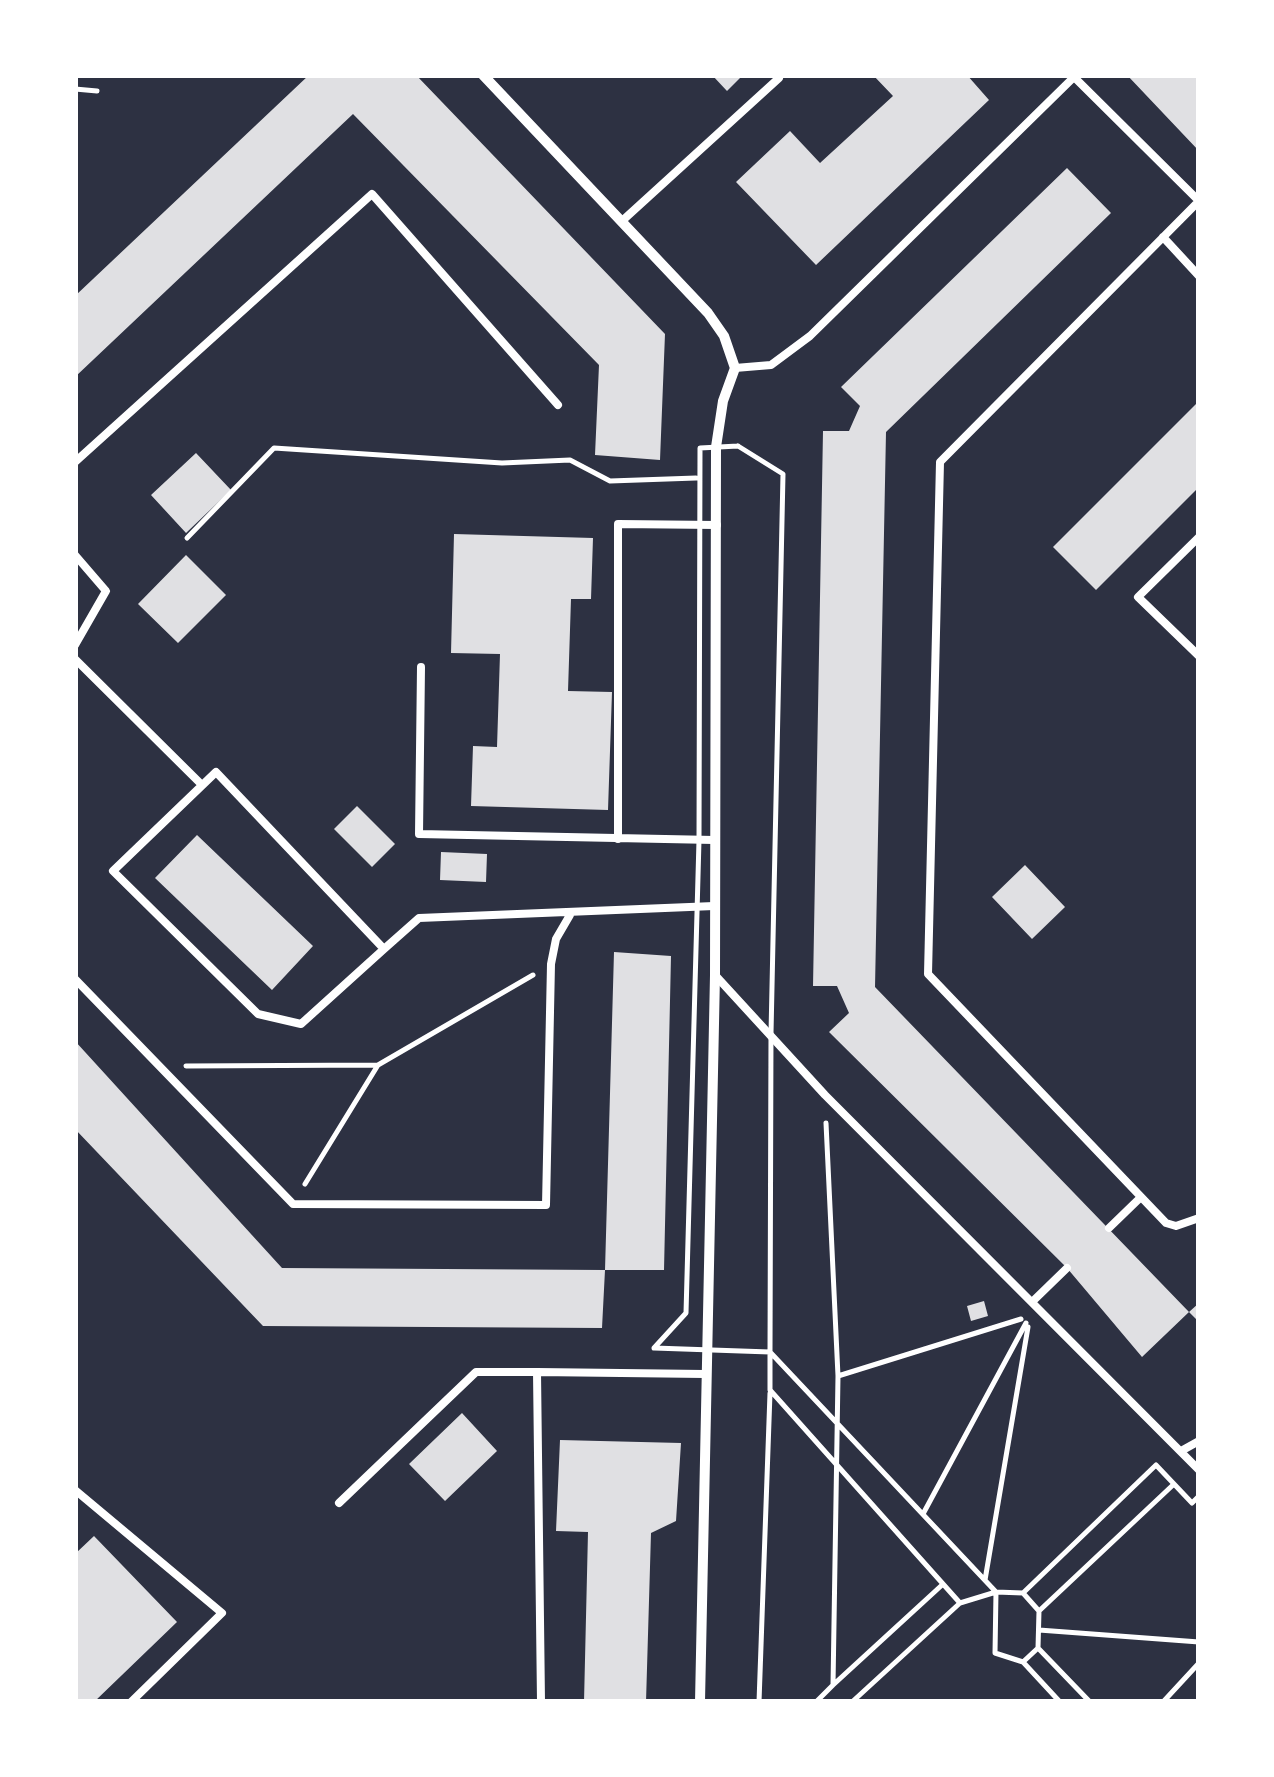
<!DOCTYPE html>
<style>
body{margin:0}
#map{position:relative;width:1274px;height:1777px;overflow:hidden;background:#2d3142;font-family:Bitter,serif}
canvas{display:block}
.frame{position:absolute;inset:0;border:78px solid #fff;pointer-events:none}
</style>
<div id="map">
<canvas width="1274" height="1777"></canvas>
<div class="frame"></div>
</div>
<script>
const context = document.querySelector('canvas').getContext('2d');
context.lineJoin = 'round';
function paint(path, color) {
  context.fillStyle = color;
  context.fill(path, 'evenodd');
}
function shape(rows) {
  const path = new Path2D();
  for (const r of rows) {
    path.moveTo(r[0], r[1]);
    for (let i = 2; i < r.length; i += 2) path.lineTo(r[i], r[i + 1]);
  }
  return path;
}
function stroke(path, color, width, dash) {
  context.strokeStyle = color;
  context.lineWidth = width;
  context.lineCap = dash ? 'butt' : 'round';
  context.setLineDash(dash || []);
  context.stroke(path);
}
paint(shape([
 [309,75,416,75,665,334,660,460,595,455,599,365,353,114,75,377,75,296],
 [712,75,743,75,727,91],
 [873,75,967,75,989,100,816,265,736,182,790,131,820,163,893,96],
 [1127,75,1199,75,1199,151],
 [1067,168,1111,213,886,432,875,987,1189,1312,1199,1303,1199,1322,1189,1312,1142,1357,1067,1268,829,1032,849,1013,837,986,813,986,823,431,849,431,860,406,841,387],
 [1199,401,1199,487,1096,590,1053,547],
 [196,453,231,490,186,533,151,495],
 [454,534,593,538,591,599,571,599,568,691,612,692,608,810,471,806,473,746,497,747,500,654,451,653],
 [186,555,226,595,178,643,138,604],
 [357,806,395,844,372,867,334,829],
 [197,835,313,946,272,990,155,878],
 [441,852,487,854,486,882,440,880],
 [1025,865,1065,907,1032,939,992,897],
 [614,952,671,956,664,1270,605,1270],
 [75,1041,282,1268,605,1270,602,1328,263,1326,75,1129],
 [984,1301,988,1316,971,1321,967,1306],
 [462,1413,497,1451,445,1501,409,1464],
 [560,1440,681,1443,676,1521,651,1533,646,1702,584,1702,588,1532,556,1531],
 [94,1536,177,1622,94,1702,75,1702,75,1554]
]), '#e0e0e3');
stroke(shape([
 [75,89,97,91],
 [738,446,783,474,771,1033,770,1352,654,1348,686,1313,699,840,700,448,738,446],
 [187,538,274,448,502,463,570,460,610,481,696,478],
 [186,1066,378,1065],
 [826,1123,838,1376],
 [305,1184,378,1065,533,975],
 [923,1514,1026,1323],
 [985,1580,1028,1327],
 [942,1585,833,1685,838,1376,1021,1319],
 [1023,1593,1039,1611],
 [960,1603,770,1390,770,1352,996,1592,995,1653,1023,1662,1038,1648,1039,1611,1174,1484,1192,1503,1199,1496],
 [1039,1630,1199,1642],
 [1038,1648,1090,1702],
 [1023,1662,1060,1702],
 [759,1702,770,1393],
 [816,1702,833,1685],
 [852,1702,960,1603,996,1592,1023,1593,1156,1465,1174,1484],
 [1163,1702,1199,1663]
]), '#fff', 5);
stroke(shape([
 [1072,75,1199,201],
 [1198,202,940,462,928,974,1166,1223,1176,1226,1199,1218],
 [622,221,779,78,777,75],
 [1163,237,1199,276],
 [735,368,771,365,810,336,1074,77],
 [75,462,372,194,558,405],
 [1199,537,1138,597,1199,656],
 [75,555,106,591,75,645],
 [75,659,202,785],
 [421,667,419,834,714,840],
 [618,839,618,524,717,525],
 [384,949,216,772,113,871,258,1014,301,1024,384,949,419,918,714,906],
 [715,975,825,1095,1199,1470],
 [75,979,293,1204,546,1205,551,964,556,939,570,915],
 [1109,1228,1141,1197],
 [1032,1302,1067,1268],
 [1181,1451,1199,1441],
 [75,1490,222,1613,131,1702],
 [339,1503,476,1372,537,1372],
 [541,1702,537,1372,705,1374]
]), '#fff', 8);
stroke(shape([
 [483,75,708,313,724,336,735,368,723,401,716,447,715,975,700,1702]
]), '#fff', 10);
</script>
